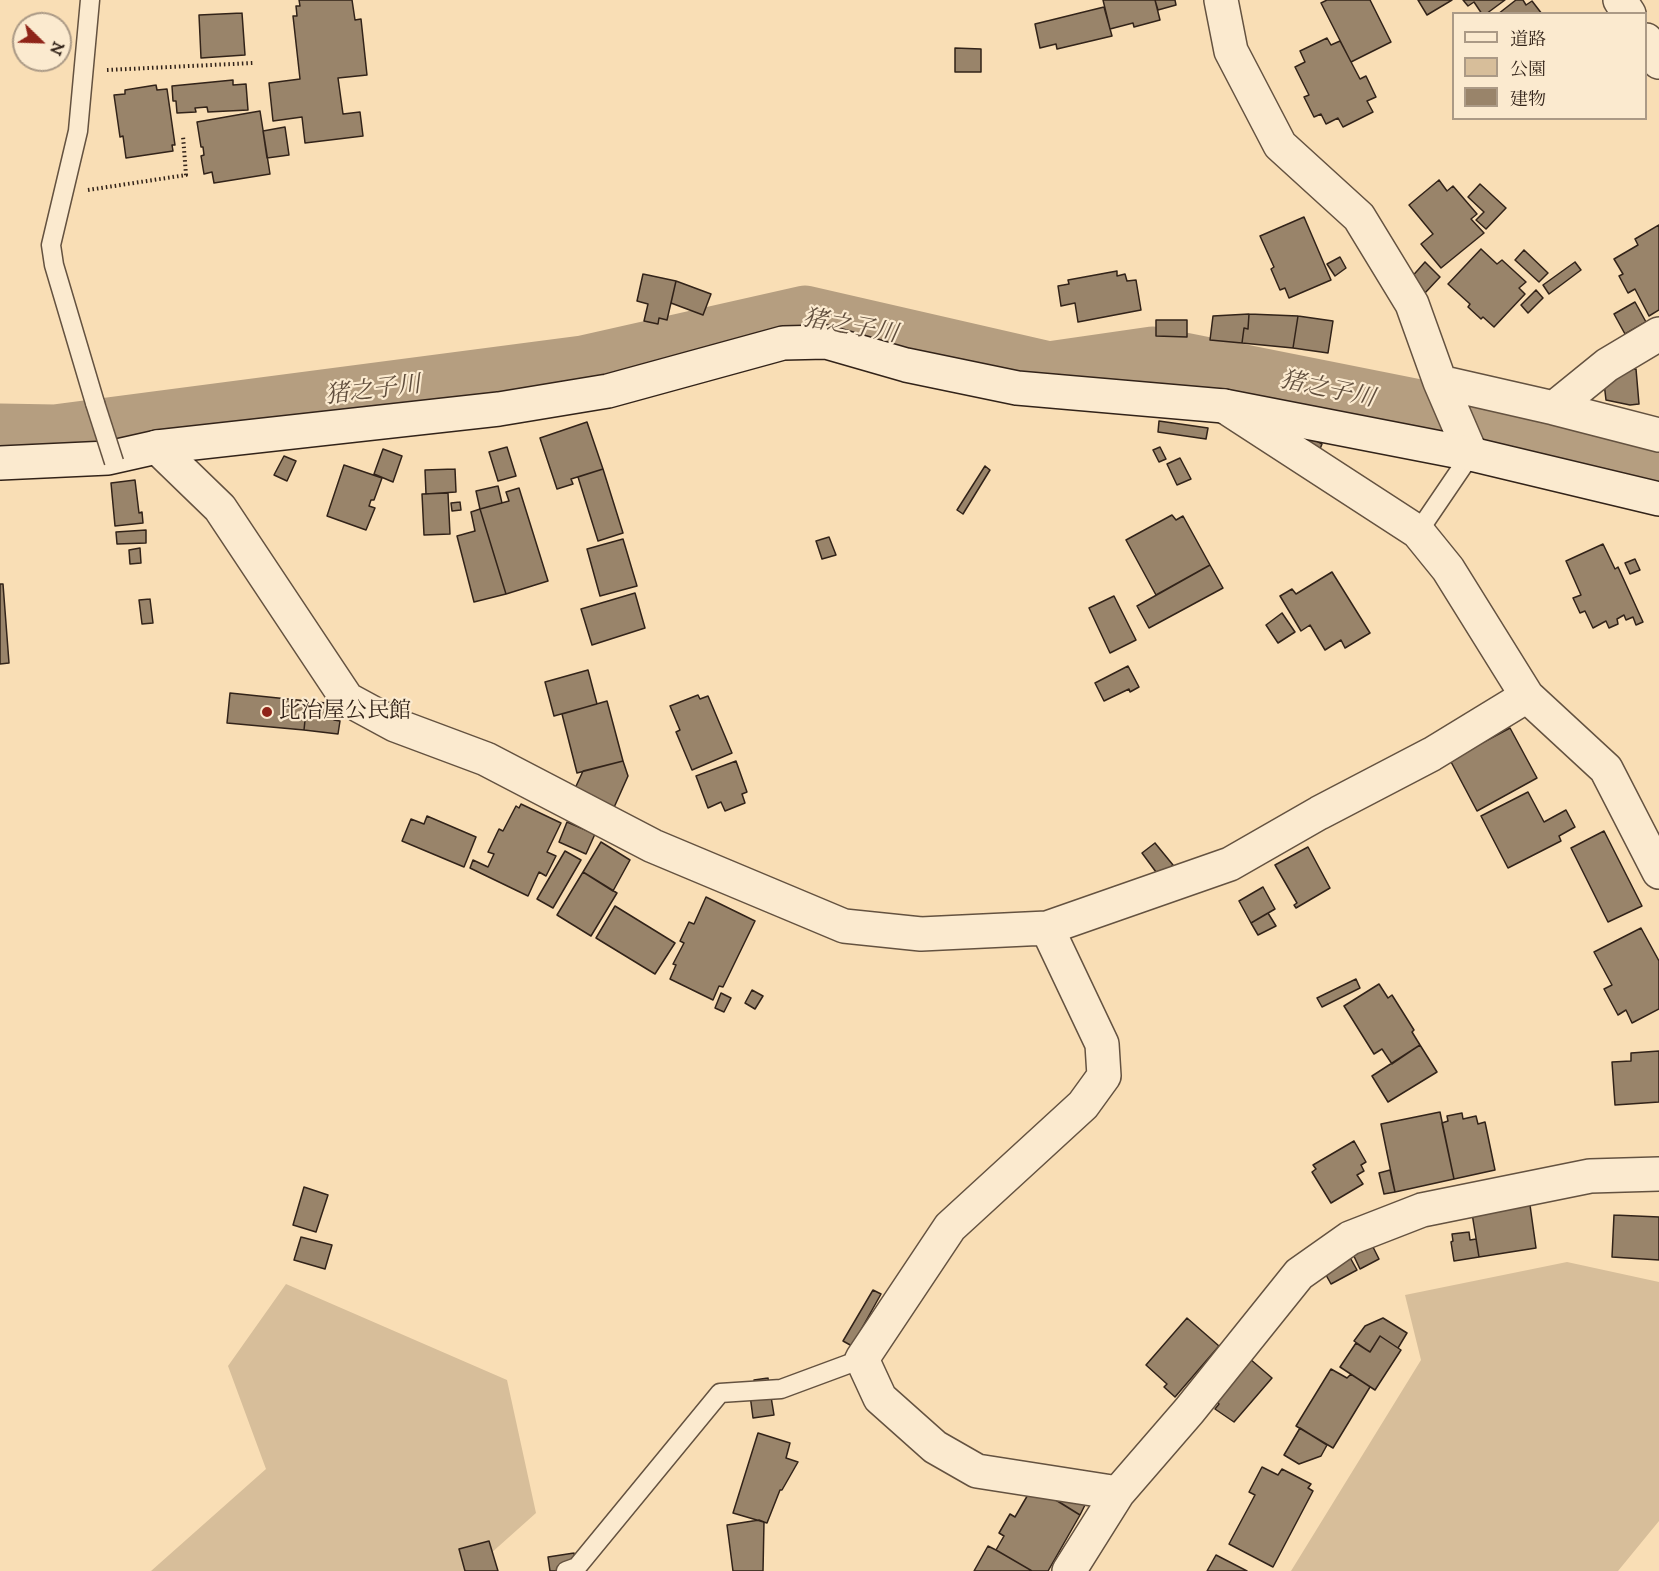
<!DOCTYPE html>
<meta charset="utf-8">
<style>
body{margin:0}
#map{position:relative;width:1659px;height:1571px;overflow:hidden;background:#f9deb5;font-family:"IM FELL DW Pica","Noto Serif JP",serif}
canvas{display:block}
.legend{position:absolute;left:1452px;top:12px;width:195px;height:108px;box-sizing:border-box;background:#fbeacf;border:2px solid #ab9a86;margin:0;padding:8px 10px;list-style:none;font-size:18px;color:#322319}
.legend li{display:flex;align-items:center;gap:12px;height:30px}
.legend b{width:30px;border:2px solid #ab9a86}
.north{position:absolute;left:12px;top:12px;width:60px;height:60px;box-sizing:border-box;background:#fbeacf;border:2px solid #ab9a86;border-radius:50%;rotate:113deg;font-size:16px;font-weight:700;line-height:24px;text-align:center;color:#322319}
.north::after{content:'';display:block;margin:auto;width:21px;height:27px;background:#8f2418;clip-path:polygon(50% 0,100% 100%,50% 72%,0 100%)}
</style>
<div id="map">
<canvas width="1659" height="1571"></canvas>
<ul class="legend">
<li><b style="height:8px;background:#fbeacf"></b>道路</li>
<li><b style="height:16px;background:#d7be9a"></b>公園</li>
<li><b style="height:16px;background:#99846a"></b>建物</li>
</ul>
<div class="north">N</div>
</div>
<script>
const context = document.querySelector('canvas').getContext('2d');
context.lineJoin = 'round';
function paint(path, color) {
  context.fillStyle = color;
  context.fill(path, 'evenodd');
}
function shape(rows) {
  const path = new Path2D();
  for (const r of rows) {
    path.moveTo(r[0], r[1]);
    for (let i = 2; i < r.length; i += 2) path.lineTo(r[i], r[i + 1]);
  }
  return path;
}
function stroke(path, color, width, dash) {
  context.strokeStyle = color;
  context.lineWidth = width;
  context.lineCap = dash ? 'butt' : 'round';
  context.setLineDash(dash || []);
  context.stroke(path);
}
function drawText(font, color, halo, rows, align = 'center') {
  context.font = font + ' "IM FELL DW Pica","Noto Serif JP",serif';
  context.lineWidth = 4.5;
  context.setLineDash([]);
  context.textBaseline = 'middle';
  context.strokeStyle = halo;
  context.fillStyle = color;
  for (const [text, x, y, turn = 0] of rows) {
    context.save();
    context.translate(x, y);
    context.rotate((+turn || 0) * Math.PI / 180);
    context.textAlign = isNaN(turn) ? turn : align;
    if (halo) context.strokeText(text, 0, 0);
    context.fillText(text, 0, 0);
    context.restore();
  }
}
paint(shape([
 [1567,1262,1659,1282,1659,1521,1618,1571,1291,1571,1421,1360,1405,1295],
 [286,1284,507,1380,536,1513,471,1571,151,1571,266,1469,228,1366]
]), '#d7be9a');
stroke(shape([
 [0,432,55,433,583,364,805,314,1049,370,1153,355,1504,425,1659,461]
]), '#b59e80', 57);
const building = shape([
 [299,0,352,0,355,20,361,19,367,75,338,78,343,114,360,112,363,136,305,143,302,117,273,121,269,83,300,79,293,16,297,16,296,6,300,6,299,0],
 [1103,0,1155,0,1160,20,1134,27,1133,23,1110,29,1103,0],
 [1155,0,1175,0,1176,5,1158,10,1155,0],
 [1327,0,1370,0,1391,42,1351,62,1321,3,1327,0],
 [1418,0,1452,0,1427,15,1418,0],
 [1463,0,1505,0,1486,14,1482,14,1474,2,1468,6,1463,0],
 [1516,0,1523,0,1526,5,1532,1,1542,14,1498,14,1516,0],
 [1104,7,1112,36,1057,49,1056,44,1040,48,1035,24,1104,7],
 [242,13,245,55,201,58,199,15,242,13],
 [1327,38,1331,45,1340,41,1360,79,1366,76,1376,97,1367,101,1373,112,1343,127,1338,118,1326,124,1321,114,1314,117,1304,97,1309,95,1295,67,1305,62,1300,51,1327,38],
 [955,48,981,49,981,72,955,72,955,48],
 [233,80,233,85,246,84,248,110,208,112,207,107,195,108,196,112,177,113,176,101,173,101,172,86,233,80],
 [156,85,157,90,167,89,175,145,172,145,173,151,126,158,123,136,120,137,114,95,125,94,125,90,156,85],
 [260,111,270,174,214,183,212,172,204,174,201,156,204,155,203,147,201,147,197,122,260,111],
 [285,127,289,155,267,158,263,131,285,127],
 [1439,180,1447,191,1453,186,1477,214,1471,219,1484,233,1441,268,1421,244,1433,234,1409,205,1439,180],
 [1480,184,1506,208,1486,229,1476,220,1484,212,1468,197,1480,184],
 [1304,217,1331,280,1289,298,1285,288,1280,290,1271,269,1274,267,1260,236,1304,217],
 [1659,225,1659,310,1649,316,1635,289,1628,293,1619,276,1623,274,1614,259,1638,245,1635,239,1659,225],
 [1481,249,1497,264,1502,260,1526,282,1519,288,1525,294,1494,327,1483,317,1481,319,1468,307,1470,304,1448,284,1481,249],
 [1524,250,1548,273,1539,282,1515,260,1524,250],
 [1340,257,1346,268,1335,276,1327,264,1340,257],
 [1425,262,1440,277,1424,294,1409,280,1425,262],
 [1575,262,1581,270,1549,294,1543,285,1575,262],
 [1117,271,1117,276,1125,274,1127,281,1136,280,1141,310,1078,322,1075,303,1061,306,1058,286,1069,284,1068,280,1117,271],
 [643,274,676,281,667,320,659,318,658,324,644,321,648,304,637,301,643,274],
 [676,281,711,294,703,315,671,303,676,281],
 [1536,290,1543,298,1528,313,1521,305,1536,290],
 [1635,302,1646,322,1625,334,1614,314,1635,302],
 [1249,314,1298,316,1293,348,1242,343,1244,328,1248,329,1249,314],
 [1249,314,1248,329,1244,328,1242,343,1210,340,1213,316,1249,314],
 [1298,316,1333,321,1328,353,1293,348,1298,316],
 [1156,320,1187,320,1187,337,1156,336,1156,320],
 [1636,369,1639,404,1630,405,1606,400,1604,383,1626,370,1636,369],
 [1159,421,1208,428,1206,439,1158,432,1159,421],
 [587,422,603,469,571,479,573,484,557,489,540,438,587,422],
 [1310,437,1322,444,1320,449,1305,448,1310,437],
 [507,447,516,476,498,481,489,452,507,447],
 [1160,447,1166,459,1159,462,1153,450,1160,447],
 [383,449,402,456,393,482,374,474,383,449],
 [284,456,296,461,287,481,274,475,284,456],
 [1180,458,1191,479,1177,485,1167,464,1180,458],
 [344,465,382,478,374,500,371,500,369,506,375,508,366,530,327,516,344,465],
 [985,466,990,470,963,514,957,510,985,466],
 [455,469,456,492,426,494,425,470,455,469],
 [603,469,623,533,598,541,578,477,603,469],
 [135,480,139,513,142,512,143,523,115,526,111,483,135,480],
 [498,486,502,503,480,509,476,491,498,486],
 [519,488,548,581,506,594,480,509,509,501,506,492,519,488],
 [448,493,450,534,424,535,422,494,448,493],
 [460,502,461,510,452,511,451,503,460,502],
 [480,509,506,594,474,602,457,536,475,531,471,512,480,509],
 [1172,515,1176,520,1183,516,1210,565,1156,595,1126,540,1172,515],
 [146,530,146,543,117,544,116,532,146,530],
 [829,537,836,555,822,559,816,541,829,537],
 [623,539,637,586,600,596,587,549,623,539],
 [1603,544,1615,569,1618,567,1643,622,1636,625,1633,617,1626,620,1624,615,1617,619,1618,624,1609,628,1606,621,1593,628,1585,611,1580,613,1573,598,1581,595,1566,561,1603,544],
 [140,548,141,563,130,564,129,550,140,548],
 [1635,559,1640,570,1630,574,1625,563,1635,559],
 [1210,565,1223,588,1149,628,1137,606,1210,565],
 [1332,572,1370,633,1345,648,1341,640,1325,650,1310,625,1301,631,1280,596,1292,589,1296,594,1332,572],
 [0,584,3,584,9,663,0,664,0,584],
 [635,593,645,628,592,645,581,609,635,593],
 [1114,596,1136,640,1110,653,1089,608,1114,596],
 [150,599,153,623,142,624,139,600,150,599],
 [1282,613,1295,632,1278,643,1266,625,1282,613],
 [1128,666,1139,687,1130,692,1129,689,1104,701,1095,683,1128,666],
 [588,670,597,704,554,716,545,682,588,670],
 [230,693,307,701,304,730,227,723,230,693],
 [698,695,700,699,708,696,732,753,692,770,676,732,680,730,670,706,698,695],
 [307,701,336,704,334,720,340,721,338,734,304,730,307,701],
 [607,701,623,761,577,773,562,714,607,701],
 [1510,728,1537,778,1477,811,1450,760,1510,728],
 [623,761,628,776,612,812,572,795,583,771,623,761],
 [736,761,747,792,742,794,745,803,725,811,721,802,708,808,696,776,736,761],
 [1528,792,1544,822,1566,810,1575,827,1559,836,1561,841,1508,868,1481,816,1528,792],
 [521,804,561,823,547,852,556,856,546,876,539,872,528,896,470,868,473,860,488,867,494,854,488,852,499,829,503,831,516,806,519,808,521,804],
 [427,816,476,837,464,867,402,841,411,819,424,824,427,816],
 [567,822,595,834,586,854,559,842,567,822],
 [1604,831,1642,906,1608,922,1571,848,1604,831],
 [601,842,630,860,613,891,583,872,601,842],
 [1155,843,1173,865,1159,876,1142,853,1155,843],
 [1308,847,1330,888,1296,908,1294,905,1297,903,1275,865,1308,847],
 [565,851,581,860,553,908,537,899,565,851],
 [583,872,617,893,591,936,557,915,583,872],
 [1263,887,1275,909,1251,923,1239,901,1263,887],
 [706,897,755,921,723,987,719,986,713,1000,670,979,676,965,673,964,684,943,680,941,689,922,694,924,706,897],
 [615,906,675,943,655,974,596,938,615,906],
 [1268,913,1276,926,1258,935,1251,923,1268,913],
 [1641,928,1659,961,1659,1009,1632,1023,1626,1010,1618,1015,1604,989,1612,985,1594,952,1641,928],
 [1356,979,1360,988,1322,1007,1317,998,1356,979],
 [1379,984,1388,998,1392,995,1414,1030,1412,1032,1420,1045,1392,1064,1382,1049,1374,1054,1344,1006,1379,984],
 [752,990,763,996,755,1009,745,1003,752,990],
 [721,993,731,998,724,1012,715,1008,721,993],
 [1420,1045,1437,1072,1388,1102,1372,1076,1420,1045],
 [1659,1051,1659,1102,1615,1105,1612,1062,1631,1061,1631,1053,1659,1051],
 [1440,1112,1454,1179,1395,1192,1381,1124,1440,1112],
 [1462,1113,1463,1119,1476,1116,1478,1124,1485,1122,1495,1170,1454,1179,1442,1123,1448,1121,1447,1116,1462,1113],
 [1354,1141,1366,1162,1361,1165,1364,1171,1357,1175,1363,1184,1331,1203,1312,1172,1316,1169,1313,1165,1354,1141],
 [1390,1170,1395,1192,1384,1194,1379,1173,1390,1170],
 [304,1187,328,1195,316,1232,293,1225,304,1187],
 [1529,1198,1536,1248,1479,1257,1471,1207,1529,1198],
 [1614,1215,1659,1217,1659,1260,1612,1257,1614,1215],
 [1469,1232,1470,1240,1476,1239,1479,1257,1454,1261,1451,1242,1453,1241,1452,1234,1469,1232],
 [301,1237,332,1245,325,1269,294,1260,301,1237],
 [1370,1241,1379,1259,1360,1269,1351,1250,1370,1241],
 [1347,1252,1357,1270,1331,1284,1321,1266,1347,1252],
 [873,1290,881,1294,852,1346,843,1341,873,1290],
 [1187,1318,1219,1346,1175,1397,1164,1387,1167,1384,1146,1365,1187,1318],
 [1383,1318,1407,1333,1398,1348,1380,1336,1370,1352,1354,1341,1365,1326,1383,1318],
 [1380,1336,1401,1350,1375,1390,1340,1367,1356,1343,1370,1352,1380,1336],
 [1250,1359,1272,1378,1234,1422,1215,1409,1219,1404,1215,1400,1250,1359],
 [1331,1369,1347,1378,1351,1374,1370,1387,1333,1448,1296,1426,1331,1369],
 [768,1378,774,1415,753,1418,750,1395,756,1393,754,1380,768,1378],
 [1300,1428,1327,1445,1321,1456,1299,1464,1284,1455,1300,1428],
 [758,1433,790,1443,786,1458,798,1462,782,1490,780,1490,767,1523,733,1513,758,1433],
 [1262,1467,1278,1475,1282,1469,1311,1484,1308,1488,1313,1491,1273,1567,1229,1544,1255,1495,1249,1492,1262,1467],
 [1033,1486,1080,1515,1048,1571,1032,1571,996,1550,1004,1536,999,1533,1010,1514,1015,1517,1033,1486],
 [1040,1490,1090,1495,1080,1515,1040,1490],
 [759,1520,764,1522,763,1571,733,1571,727,1525,759,1520],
 [489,1541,498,1571,465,1571,459,1549,489,1541],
 [988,1546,996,1550,1032,1571,974,1571,988,1546],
 [574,1553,577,1571,550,1571,548,1557,574,1553],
 [1216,1555,1247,1571,1207,1571,1216,1555]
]);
paint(building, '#99846a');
stroke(building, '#322319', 1.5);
const lane = shape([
 [90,0,78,131,51,245,54,265,95,403],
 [1418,532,1471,454],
 [566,1571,577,1567,720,1393,781,1389,862,1359]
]);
const street = shape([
 [1221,0,1231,51,1280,145,1359,217,1412,304,1440,382,1471,454],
 [1620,0,1629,14],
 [1646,40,1659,62],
 [1440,382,1554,408,1607,365,1659,334],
 [1224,406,1418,532,1448,569,1527,696,1606,769,1659,872],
 [1554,408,1659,435],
 [157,447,220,508,347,699,395,725,486,759,653,846,844,926,921,934,1047,928,1230,864,1319,813,1432,754,1527,696],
 [1047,928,1102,1044,1104,1076,1083,1105,950,1227,862,1359,880,1398,935,1447,977,1471,1118,1493],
 [1069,1571,1118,1493,1189,1411,1299,1274,1350,1238,1422,1210,1590,1176,1659,1174]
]);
const secondary = shape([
 [0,463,108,458,157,447,499,409,608,391,783,343,826,342,906,365,1017,388,1224,406,1471,454,1659,499]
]);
stroke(lane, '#645240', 21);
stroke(street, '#645240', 36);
stroke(secondary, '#322319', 36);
stroke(shape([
 [107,70,253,63],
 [88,190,186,175,183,136]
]), '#322319', 4, [1.5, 3]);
stroke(lane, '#fbeacf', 18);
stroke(street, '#fbeacf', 33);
stroke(secondary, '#fbeacf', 33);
const laneBridge = shape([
 [95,403,114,462]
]);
stroke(laneBridge, '#645240', 21, []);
stroke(laneBridge, '#fbeacf', 18);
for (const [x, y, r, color] of [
 [267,712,6,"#8f2418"]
]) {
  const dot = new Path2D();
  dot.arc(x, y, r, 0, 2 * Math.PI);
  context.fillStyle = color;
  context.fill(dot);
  stroke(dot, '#fbeacf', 2);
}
drawText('22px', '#322319', '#fbeacf', [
 ["比治屋公民館",279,712]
], 'left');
drawText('italic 24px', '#604e3d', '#fbeacf', [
 ["猪之子川",850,328,10],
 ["猪之子川",1327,391,12],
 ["猪之子川",373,392,-7]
]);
</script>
